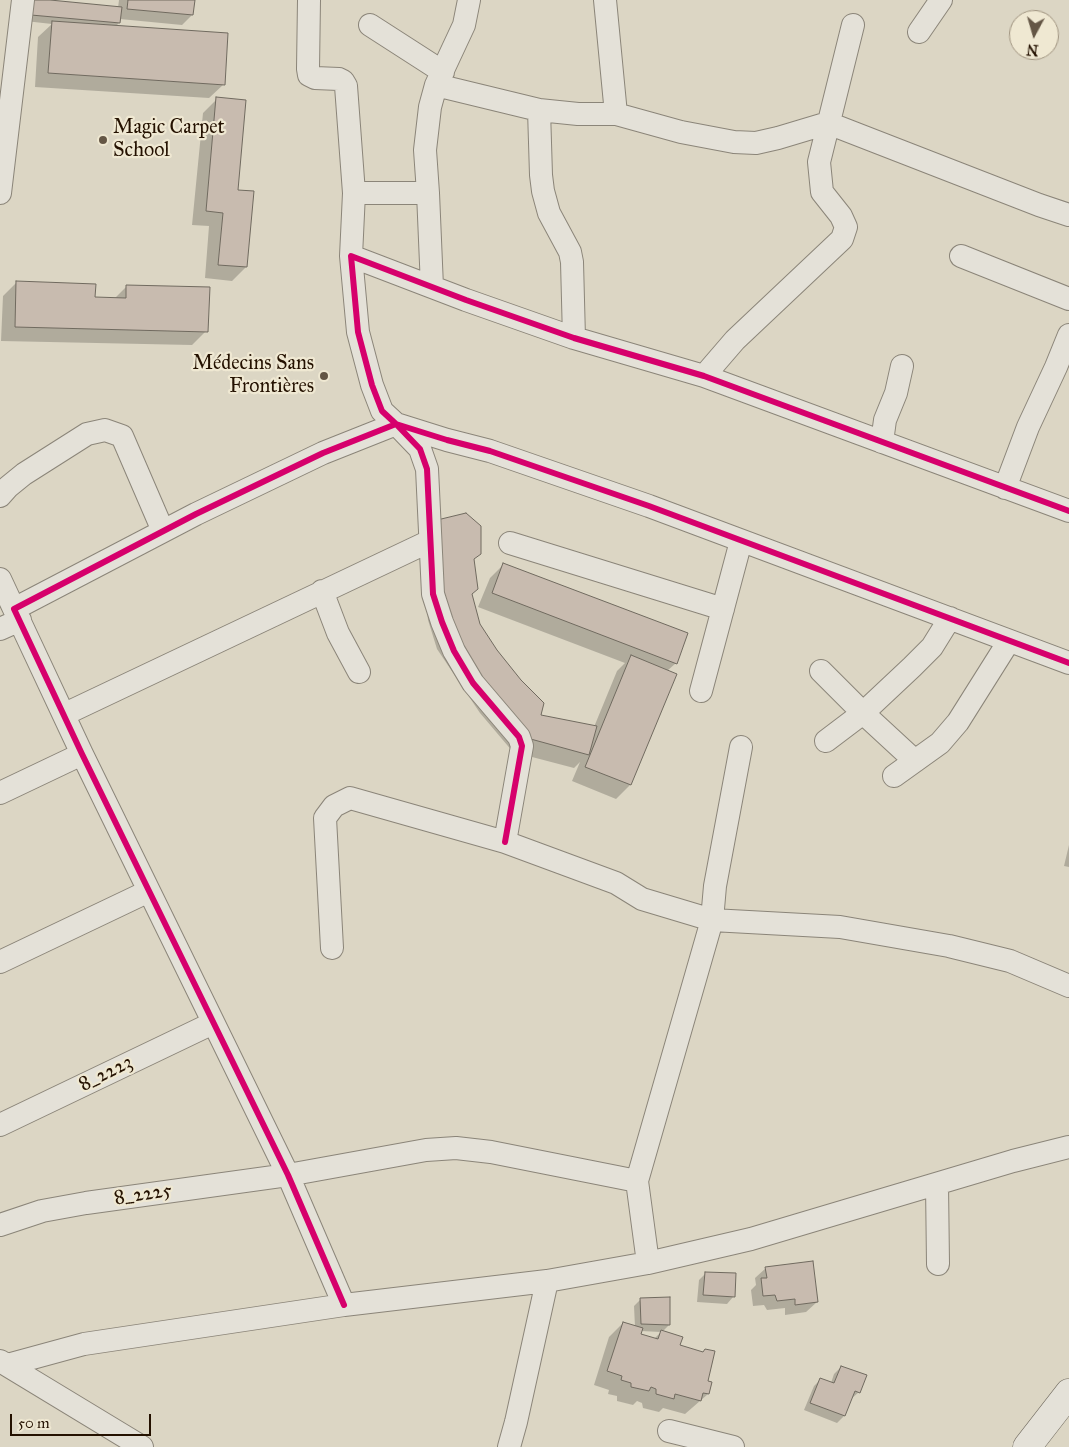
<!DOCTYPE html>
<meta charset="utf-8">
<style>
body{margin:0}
#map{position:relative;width:1069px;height:1447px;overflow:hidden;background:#dcd6c4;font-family:"IM FELL Great Primer",serif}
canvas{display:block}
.north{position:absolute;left:1009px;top:10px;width:50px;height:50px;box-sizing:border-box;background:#efe8d2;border:1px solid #9e927e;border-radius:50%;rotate:186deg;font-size:14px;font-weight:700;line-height:20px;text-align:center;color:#241100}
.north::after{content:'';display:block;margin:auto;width:18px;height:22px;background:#645645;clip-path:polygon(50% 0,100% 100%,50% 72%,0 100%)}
.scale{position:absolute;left:10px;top:1414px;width:141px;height:22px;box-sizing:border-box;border:2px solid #241100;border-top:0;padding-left:6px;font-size:15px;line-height:18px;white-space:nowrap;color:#241100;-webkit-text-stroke:4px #efe8d2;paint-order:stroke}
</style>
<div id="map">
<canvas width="1069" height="1447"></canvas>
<div class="north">N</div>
<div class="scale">50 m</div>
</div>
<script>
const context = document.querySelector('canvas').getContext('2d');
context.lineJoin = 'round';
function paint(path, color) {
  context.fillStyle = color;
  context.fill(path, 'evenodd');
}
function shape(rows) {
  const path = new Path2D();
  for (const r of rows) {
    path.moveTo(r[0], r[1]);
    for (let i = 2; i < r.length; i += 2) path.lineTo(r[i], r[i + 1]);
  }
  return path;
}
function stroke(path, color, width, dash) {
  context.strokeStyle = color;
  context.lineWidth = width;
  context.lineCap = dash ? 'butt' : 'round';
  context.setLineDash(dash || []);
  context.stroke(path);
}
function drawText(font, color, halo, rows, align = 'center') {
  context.font = font + ' "IM FELL Great Primer",serif';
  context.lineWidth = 4.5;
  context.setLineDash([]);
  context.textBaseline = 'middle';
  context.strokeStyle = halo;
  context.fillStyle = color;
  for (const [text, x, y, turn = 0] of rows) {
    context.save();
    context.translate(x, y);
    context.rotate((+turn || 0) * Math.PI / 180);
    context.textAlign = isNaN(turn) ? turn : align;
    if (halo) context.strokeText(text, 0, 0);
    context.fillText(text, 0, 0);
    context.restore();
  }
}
paint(shape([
 [33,0,118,8,119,0,194,0,192,15,182,25,120,19,119,23,115,27,227,34,224,84,209,98,35,87,38,37,52,24,25,21,26,6],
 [31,5,33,5,32,21,30,21],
 [217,99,236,191,246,267,232,281,205,278,209,226,192,225,203,113],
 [17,282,94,299,114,299,127,286,206,331,192,345,1,341,3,296],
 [419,536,480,554,473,560,471,595,479,625,539,716,594,727,617,671,625,663,478,607,490,578,504,564,676,663,667,671,675,674,630,785,616,799,572,781,580,762,574,768,513,752,480,713,437,649,428,620],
 [1069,845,1069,867,1064,866],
 [766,1268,817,1302,806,1312,785,1315,785,1308,767,1310,764,1305,753,1306,751,1290,756,1285,755,1278],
 [706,1273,733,1297,727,1304,697,1302,699,1280],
 [641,1299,669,1325,662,1332,678,1346,706,1382,708,1394,685,1414,663,1408,659,1412,643,1408,642,1403,637,1401,633,1405,617,1401,617,1396,608,1394,609,1390,594,1385,609,1337,623,1323,635,1327,634,1306],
 [641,1331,661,1332,654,1339,640,1334],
 [841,1367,859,1392,851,1399,844,1416,837,1423,804,1410,814,1386,821,1379,831,1383,834,1374]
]), '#0003');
const building = shape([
 [33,0,50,0,122,7,120,23,31,15,33,0],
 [128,0,195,0,193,15,127,9,128,0],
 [52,21,228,33,225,85,48,73,52,21],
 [216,97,246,100,238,190,254,191,247,267,218,265,223,213,206,211,216,97],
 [16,281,96,284,95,297,126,298,126,285,210,287,208,332,15,327,16,281],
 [466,513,481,526,481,554,474,559,478,589,472,594,480,624,497,650,521,680,544,703,541,715,597,726,589,755,527,738,450,634,433,521,466,513],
 [503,563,688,633,677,664,492,593,503,563],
 [631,655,677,674,631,785,585,767,631,655],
 [813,1261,818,1302,795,1305,795,1299,777,1301,775,1295,763,1296,761,1278,767,1278,765,1267,813,1261],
 [705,1272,736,1273,735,1297,703,1295,705,1272],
 [670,1297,670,1325,641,1324,640,1298,670,1297],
 [623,1322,643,1328,641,1334,658,1339,661,1330,683,1337,680,1345,703,1352,705,1349,715,1351,708,1381,712,1382,709,1394,703,1393,701,1401,675,1394,674,1399,656,1394,656,1389,651,1387,649,1391,631,1387,631,1383,621,1380,622,1376,607,1371,623,1322],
 [841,1366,867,1375,860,1393,855,1391,845,1416,810,1403,820,1378,834,1383,841,1366]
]);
paint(building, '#c8bbaf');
stroke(building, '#706a5f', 1);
const street = shape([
 [309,0,308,69,309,75,315,78,339,79,343,81,346,86,354,193,351,256],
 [605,0,616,114,681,132,734,142,756,143,778,138,828,123,1039,205,1069,215],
 [370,25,443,72],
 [919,32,941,0],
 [436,85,539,110,578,114,616,114],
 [539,110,541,175,543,191,549,213,570,252,572,262,574,338],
 [0,193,23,0],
 [354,193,428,193,432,287],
 [428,193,425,150,430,107,436,85,464,25,469,0],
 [961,256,1069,299],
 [704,376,735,340,842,239,846,227,841,216,822,192,819,162,853,25],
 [882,442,885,420,896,393,902,366],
 [1005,488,1028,427,1056,367,1069,335],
 [0,496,8,487,24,474,87,434,105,430,122,436,163,531],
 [1069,511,704,376,574,338,466,300,351,256,358,332,372,385,382,411,396,424,447,440,490,451,649,506,1069,663],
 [510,543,723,609],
 [0,579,14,609],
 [322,591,338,633,359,672],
 [0,629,20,620],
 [821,671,863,713,915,761],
 [701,691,741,541],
 [65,714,430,541],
 [826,741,863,713,912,667,932,647,950,618],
 [894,776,940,743,958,722,1009,641],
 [0,793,82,754],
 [332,948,325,818,334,806,350,798,505,842,616,883,642,899,712,920,840,927,949,946,1010,961,1069,986],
 [0,962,149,891],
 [0,1125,213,1023],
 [637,1181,712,920,715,886,741,747],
 [937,1184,938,1264],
 [0,1225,42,1211,86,1203,288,1175,426,1150,456,1148,491,1152,637,1181,648,1263],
 [344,1305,288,1175,82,754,14,609,196,514,323,453,396,424,420,449,427,469,433,594,442,622,454,651,473,683,519,737,522,746,505,842],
 [0,1361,142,1447],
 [7,1365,84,1344,344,1305,547,1281,648,1263,751,1239,1013,1161,1069,1147],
 [669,1431,733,1447],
 [509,1447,516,1422,547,1281]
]);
const secondary = shape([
 [1027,1447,1069,1393]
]);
stroke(street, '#8b8579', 24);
stroke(secondary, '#706a5f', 29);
stroke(street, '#e4e1d8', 22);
stroke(secondary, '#e4e1d8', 28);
stroke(shape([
 [1069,511,704,376,574,338,466,300,351,256,358,332,372,385,382,411,396,424,447,440,490,451,649,506,1069,663],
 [344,1305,288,1175,82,754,14,609,196,514,323,453,396,424,420,449,427,469,433,594,442,622,454,651,473,683,519,737,522,746,505,842]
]), '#d6006c', 6);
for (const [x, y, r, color] of [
 [103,140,5,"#645645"],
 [324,376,5,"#645645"]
]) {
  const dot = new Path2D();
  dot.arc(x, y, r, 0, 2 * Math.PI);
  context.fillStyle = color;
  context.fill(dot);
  stroke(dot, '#efe8d2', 2);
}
drawText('20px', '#241100', '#efe8d2', [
 ["Magic Carpet",113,128],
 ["School",113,151],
 ["Médecins Sans",314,364,"right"],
 ["Frontières",314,387,"right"]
], 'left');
drawText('20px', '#241100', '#efe8d2', [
 ["8_2223",106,1074,-26],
 ["8_2225",143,1195,-8]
]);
</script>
